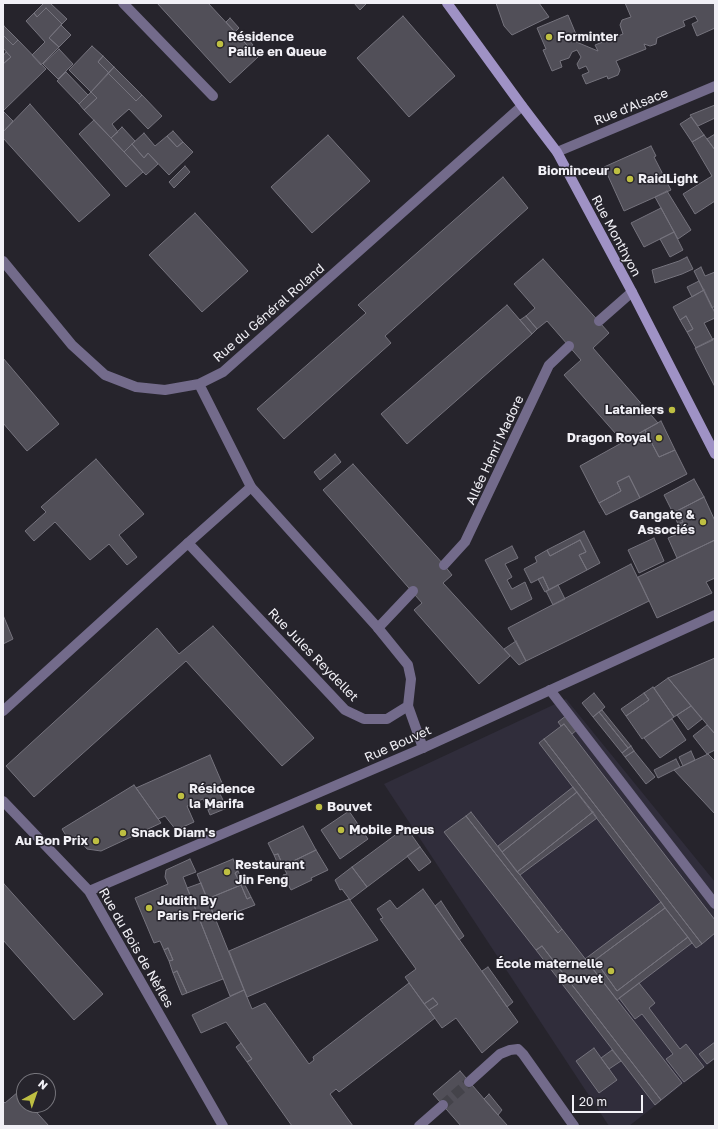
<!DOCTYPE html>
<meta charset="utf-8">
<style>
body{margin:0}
#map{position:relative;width:718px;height:1129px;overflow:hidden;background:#26242c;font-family:"Golos Text",sans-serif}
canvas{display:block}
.frame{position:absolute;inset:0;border:4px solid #f1f0f6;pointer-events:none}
.north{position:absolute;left:16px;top:1073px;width:40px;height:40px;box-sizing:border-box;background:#26242c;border:1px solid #77767d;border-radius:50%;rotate:40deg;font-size:11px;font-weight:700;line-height:16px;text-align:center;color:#f1f0f6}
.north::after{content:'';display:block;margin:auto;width:14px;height:18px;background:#bebf42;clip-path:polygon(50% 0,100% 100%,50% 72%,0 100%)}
.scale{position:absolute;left:572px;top:1095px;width:71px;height:18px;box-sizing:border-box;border:2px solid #f1f0f6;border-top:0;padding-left:5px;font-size:12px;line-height:14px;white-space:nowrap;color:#f1f0f6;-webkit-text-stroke:3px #26242c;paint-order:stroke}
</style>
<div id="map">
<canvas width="718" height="1129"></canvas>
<div class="frame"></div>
<div class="north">N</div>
<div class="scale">20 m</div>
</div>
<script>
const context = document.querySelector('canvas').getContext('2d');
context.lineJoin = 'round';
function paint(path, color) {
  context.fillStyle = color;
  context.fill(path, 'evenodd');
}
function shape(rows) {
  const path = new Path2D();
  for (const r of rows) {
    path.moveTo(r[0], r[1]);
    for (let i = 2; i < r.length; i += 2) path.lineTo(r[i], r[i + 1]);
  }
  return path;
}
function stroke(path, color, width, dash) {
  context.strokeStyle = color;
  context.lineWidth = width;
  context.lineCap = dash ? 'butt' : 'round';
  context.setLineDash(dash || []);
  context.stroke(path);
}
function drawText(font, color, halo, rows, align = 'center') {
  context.font = font + ' "Golos Text",sans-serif';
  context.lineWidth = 3;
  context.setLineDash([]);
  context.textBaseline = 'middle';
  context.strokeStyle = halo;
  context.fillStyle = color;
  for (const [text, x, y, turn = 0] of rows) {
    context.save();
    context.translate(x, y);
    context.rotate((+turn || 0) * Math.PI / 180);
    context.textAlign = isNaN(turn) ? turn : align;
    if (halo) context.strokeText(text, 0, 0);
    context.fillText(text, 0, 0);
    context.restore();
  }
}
paint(shape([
 [566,699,715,882,715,1059,629,1126,609,1126,384,784]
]), '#302d3b');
const building = shape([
 [44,3,50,3,67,19,62,24,46,8,37,17,34,13,44,3],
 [157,3,208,3,258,57,230,83,157,3],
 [354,3,367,3,360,10,354,3],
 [496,3,539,3,549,17,512,35,504,26,496,3],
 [625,3,715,3,715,28,697,36,692,24,698,21,695,16,683,21,685,26,657,38,656,44,650,46,644,44,646,49,616,61,620,70,618,75,608,79,607,76,586,84,582,75,589,72,586,66,579,69,577,64,581,57,577,50,572,52,569,58,560,61,562,67,552,71,543,50,546,49,537,28,568,15,578,39,574,41,598,51,595,45,623,34,620,25,622,20,631,17,625,3],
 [46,8,62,24,49,38,59,47,41,65,32,55,45,42,26,21,34,13,37,17,46,8],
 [403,16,455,76,409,117,357,58,403,16],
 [230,18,239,28,235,32,226,22,230,18],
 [61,25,71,35,59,47,49,38,61,25],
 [4,26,18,40,13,45,3,35,3,27,4,26],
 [244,34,253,45,250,48,240,38,244,34],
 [3,35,13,45,18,40,46,69,3,111,13,121,4,131,3,130,3,64,11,57,3,48,3,35],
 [92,46,103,56,98,62,109,73,91,92,69,70,92,46],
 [59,49,73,64,58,79,43,64,59,49],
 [6,52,11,57,3,64,3,56,6,52],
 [103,56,114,67,109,73,98,62,103,56],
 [114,67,142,95,136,101,108,73,114,67],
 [66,72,88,95,79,104,57,81,66,72],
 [108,73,136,101,142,95,162,116,148,129,129,109,112,124,118,132,111,138,84,110,97,98,91,92,108,73],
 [91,92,97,98,84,110,79,104,91,92],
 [30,104,110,195,79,222,3,138,3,132,30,104],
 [715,105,715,118,698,126,690,115,715,105],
 [691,117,704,135,692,142,680,124,691,117],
 [94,120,143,172,126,187,79,134,94,120],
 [122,127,135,141,124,152,111,138,122,127],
 [173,131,183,142,177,147,167,136,173,131],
 [144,133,155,146,167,136,177,147,183,142,193,152,169,175,148,153,144,158,132,144,144,133],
 [715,134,715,150,707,139,715,134],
 [328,135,370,181,312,233,271,187,328,135],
 [704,135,715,150,715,201,695,214,683,194,712,176,692,142,704,135],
 [132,144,144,158,148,153,158,164,146,175,124,152,132,144],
 [651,146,656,156,654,157,671,190,624,211,604,167,651,146],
 [185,166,190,172,174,188,169,182,185,166],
 [503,177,528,208,385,336,391,343,284,439,257,409,366,313,358,305,503,177],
 [667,191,691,230,678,239,655,197,667,191],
 [661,208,674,232,644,247,631,223,661,208],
 [195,213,248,271,202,312,149,255,195,213],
 [674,232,683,250,670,257,660,239,674,232],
 [687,257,693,269,682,274,655,283,652,270,679,261,687,257],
 [543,259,609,333,593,348,658,423,623,442,564,375,581,360,547,321,537,329,526,316,535,308,514,284,543,259],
 [701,267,705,276,715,272,715,306,712,308,694,271,701,267],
 [699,281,704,290,692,297,687,287,699,281],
 [704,290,715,313,715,318,704,323,713,340,696,348,687,332,693,329,686,316,680,320,673,307,704,290],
 [507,305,532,334,407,444,381,414,507,305],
 [526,316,537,329,532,334,520,320,526,316],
 [686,316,693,329,687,332,680,320,686,316],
 [715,338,715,387,695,348,715,338],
 [3,358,59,424,27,451,3,423,3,358],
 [661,421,675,450,659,457,645,430,661,421],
 [645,430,659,457,675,450,687,474,640,498,629,476,617,482,621,491,599,503,580,466,645,430],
 [335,454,341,462,320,480,314,472,335,454],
 [96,459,144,514,119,535,137,557,127,565,109,544,90,560,55,522,34,541,25,531,46,512,41,507,96,459],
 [353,464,444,565,452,575,443,583,510,656,479,684,414,610,422,603,323,490,353,464],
 [629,476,640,498,606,515,599,503,621,491,617,482,629,476],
 [694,479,704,497,673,513,664,495,694,479],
 [704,497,715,521,715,540,677,558,668,538,682,532,678,524,683,522,677,511,704,497],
 [677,511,683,522,678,524,673,513,677,511],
 [584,531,600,563,587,570,579,555,586,552,580,540,550,556,547,550,584,531],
 [654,538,664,561,639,573,628,550,654,538],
 [580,540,586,552,579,555,587,570,549,590,543,577,531,583,524,569,537,562,535,557,547,550,550,556,580,540],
 [715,540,715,578,706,582,712,593,657,618,638,577,715,540],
 [512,546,518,558,505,564,512,577,507,580,512,589,525,582,532,599,511,610,485,560,512,546],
 [631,564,649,601,526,661,508,628,631,564],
 [543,577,549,590,545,592,538,579,543,577],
 [558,585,565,599,553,605,546,591,558,585],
 [3,615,13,639,3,644,3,615],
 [213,626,314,738,282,766,186,661,34,797,6,766,157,628,179,654,213,626],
 [516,641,526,661,519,665,504,649,516,641],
 [715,658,715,734,668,678,715,658],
 [668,678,691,706,674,717,654,688,668,678],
 [653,687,674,717,642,739,626,716,649,700,644,693,653,687],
 [594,693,605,707,593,717,582,703,594,693],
 [644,693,649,700,626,716,621,709,644,693],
 [691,706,702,719,688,730,677,715,691,706],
 [602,710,631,746,628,748,599,712,602,710],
 [599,712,628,748,622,753,593,717,599,712],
 [567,715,578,729,572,734,564,724,561,726,558,722,567,715],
 [672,719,686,740,660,758,644,738,672,719],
 [564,724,715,920,715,933,702,944,544,739,564,724],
 [707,725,715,734,715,750,707,754,693,736,707,725],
 [544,739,702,944,696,948,539,743,544,739],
 [631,746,634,751,625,757,622,753,631,746],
 [634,751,655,777,646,784,625,757,634,751],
 [691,751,695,760,683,766,679,757,691,751],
 [708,754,715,761,715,814,674,770,708,754],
 [210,755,225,790,219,792,224,802,208,810,203,799,187,806,194,822,176,830,165,816,158,819,136,788,210,755],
 [676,759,680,767,658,778,654,770,676,759],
 [134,785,161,823,101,851,87,849,76,836,68,839,62,829,134,785],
 [573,787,577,792,502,852,498,846,573,787],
 [577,792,593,812,517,872,502,852,577,792],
 [224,802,227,808,210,815,208,810,224,802],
 [349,811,368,839,340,859,321,830,349,811],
 [471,812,562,929,558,933,466,816,471,812],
 [593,812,597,818,520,875,517,872,593,812],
 [466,816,558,933,562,929,682,1083,661,1100,542,946,536,950,444,832,466,816],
 [303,826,316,850,283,866,278,854,274,855,268,843,303,826],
 [406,827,420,847,367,887,352,867,406,827],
 [420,847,431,862,419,871,407,856,420,847],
 [316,850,328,870,311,878,312,880,291,890,283,875,287,874,283,866,316,850],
 [278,854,283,866,279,867,274,855,278,854],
 [190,859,196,872,183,877,223,979,187,993,177,971,173,973,169,961,173,960,168,948,164,950,160,941,154,943,135,898,168,884,165,877,166,870,190,859],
 [233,859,238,871,235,873,241,885,207,899,197,874,233,859],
 [352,867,367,887,350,900,342,889,340,890,335,880,352,867],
 [238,871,244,883,241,885,235,873,238,871],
 [201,883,244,990,230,996,187,888,201,883],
 [244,883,251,897,247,899,241,885,244,883],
 [4,884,103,994,74,1020,3,940,3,885,4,884],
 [241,885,247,899,251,897,255,905,216,920,207,899,241,885],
 [423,889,518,1022,482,1053,456,1018,442,1028,429,1010,438,1004,433,998,424,1004,405,977,416,969,380,919,383,918,377,909,390,900,397,909,423,889],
 [349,899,378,940,247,997,229,951,349,899],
 [441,901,464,936,459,940,435,906,441,901],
 [661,902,665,908,595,960,617,991,688,937,692,943,617,1000,585,959,661,902],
 [665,908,688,937,617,991,595,960,665,908],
 [542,946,661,1100,655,1105,536,950,542,946],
 [168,948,173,960,169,961,164,950,168,948],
 [488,967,513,1002,507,1007,482,971,488,967],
 [177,971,187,993,182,995,173,973,177,971],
 [409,983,435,1018,339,1092,336,1089,330,1094,353,1126,292,1126,247,1062,252,1059,226,1022,201,1033,192,1015,244,990,252,1009,265,1003,309,1064,314,1060,313,1057,409,983],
 [639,983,655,1003,649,1008,680,1049,686,1044,704,1067,684,1082,666,1059,673,1054,642,1014,635,1019,619,998,639,983],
 [433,998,438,1004,429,1010,424,1004,433,998],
 [715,1042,715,1058,707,1064,699,1054,715,1042],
 [241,1043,252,1059,247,1062,236,1047,241,1043],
 [594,1048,617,1080,599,1093,576,1061,594,1048],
 [612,1050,621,1061,609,1069,601,1058,612,1050],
 [460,1071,497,1114,508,1126,461,1126,433,1094,460,1071],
 [18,1092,24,1099,24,1105,30,1105,49,1126,3,1126,3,1101,5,1103,18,1092],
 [489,1094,502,1110,498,1115,484,1099,489,1094]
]);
paint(building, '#514f58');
stroke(building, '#75737d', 1);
stroke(shape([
 [443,1105,469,1082]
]), '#44434a', 10, [10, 5]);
stroke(shape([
 [123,3,213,96],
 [599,321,632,292],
 [188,543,251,487],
 [444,565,465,542,549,365,569,346],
 [378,628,413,591],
 [408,706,423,748]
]), '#736b8b', 10);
stroke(shape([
 [550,690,715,904]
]), '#736b8b', 10);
stroke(shape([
 [557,152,715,86],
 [3,261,72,345,105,375,136,387,165,390,199,384,223,372,522,106],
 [3,711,188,543,345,710,364,719,387,719,408,706,411,679,408,665,378,628,251,487,199,384],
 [3,801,89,891,223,1126],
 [89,891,423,748,715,615],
 [469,1082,500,1054,510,1050,518,1049,523,1054,574,1126],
 [419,1126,443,1105]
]), '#736b8b', 10);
stroke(shape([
 [447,3,522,106,557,152,632,292,715,454]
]), '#9f92c5', 10);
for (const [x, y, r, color] of [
 [549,37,4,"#bebf42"],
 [220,44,4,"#bebf42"],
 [617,171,4,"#bebf42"],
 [630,179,4,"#bebf42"],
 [672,410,4,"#bebf42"],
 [659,438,4,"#bebf42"],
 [703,522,4,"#bebf42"],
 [181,796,4,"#bebf42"],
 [319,807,4,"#bebf42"],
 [341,830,4,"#bebf42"],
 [123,833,4,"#bebf42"],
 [96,841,4,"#bebf42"],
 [227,872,4,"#bebf42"],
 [149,908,4,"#bebf42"],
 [611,971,4,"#bebf42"]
]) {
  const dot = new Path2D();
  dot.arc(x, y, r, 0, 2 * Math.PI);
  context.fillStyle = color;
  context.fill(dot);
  stroke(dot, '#26242c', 1.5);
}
drawText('bold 13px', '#f1f0f6', '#26242c', [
 ["Résidence",228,37],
 ["Paille en Queue",228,52],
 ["Forminter",557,37],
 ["Biominceur",609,171,"right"],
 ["RaidLight",638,179],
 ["Lataniers",664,410,"right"],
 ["Dragon Royal",651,438,"right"],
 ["Gangate &",695,515,"right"],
 ["Associés",695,530,"right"],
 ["Résidence",189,789],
 ["la Marifa",189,804],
 ["Bouvet",327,807],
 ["Mobile Pneus",349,830],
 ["Snack Diam's",131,833],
 ["Au Bon Prix",88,841,"right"],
 ["Restaurant",235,865],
 ["Jin Feng",235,880],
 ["Judith By",157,901],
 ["Paris Frederic",157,916],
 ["École maternelle",603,964,"right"],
 ["Bouvet",603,979,"right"]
], 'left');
drawText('13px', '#f1f0f6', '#26242c', [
 ["Rue d'Alsace",631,107,-22],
 ["Rue Monthyon",616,236,62],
 ["Rue du Général Roland",269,313,-41],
 ["Allée Henri Madore",495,450,-65],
 ["Rue Jules Reydellet",313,655,46],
 ["Rue Bouvet",398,744,-24],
 ["Rue du Bois de Nèfles",136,948,60]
]);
</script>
